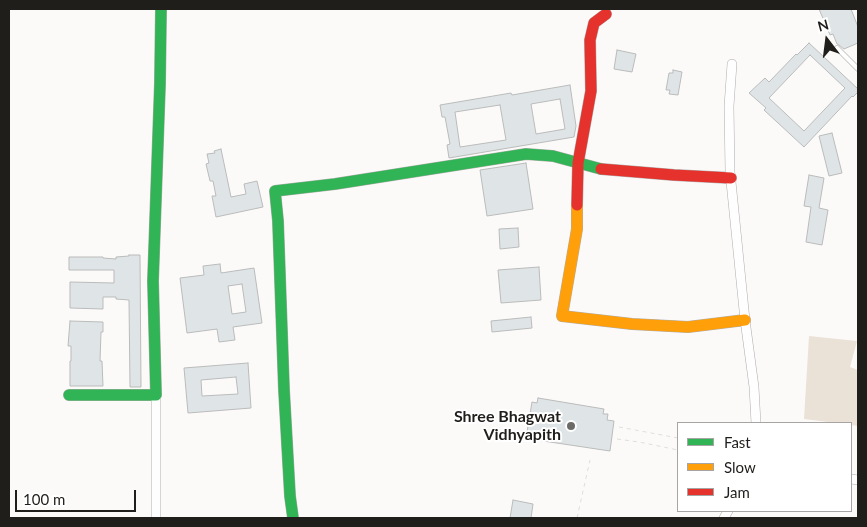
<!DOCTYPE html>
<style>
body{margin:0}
#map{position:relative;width:867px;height:527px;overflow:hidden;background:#fcfaf8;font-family:Lato,sans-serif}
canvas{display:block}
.frame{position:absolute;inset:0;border:10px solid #201e1b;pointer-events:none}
.legend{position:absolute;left:677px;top:422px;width:175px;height:90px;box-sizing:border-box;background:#fff;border:1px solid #a6a5a4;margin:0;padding:6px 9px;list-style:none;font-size:15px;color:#201e1b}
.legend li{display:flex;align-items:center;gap:10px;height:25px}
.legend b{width:25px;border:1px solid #a6a5a4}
.north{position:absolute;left:802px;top:15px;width:50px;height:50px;-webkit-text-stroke:4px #fff;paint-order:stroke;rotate:345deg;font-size:14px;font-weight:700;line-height:20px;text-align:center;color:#201e1b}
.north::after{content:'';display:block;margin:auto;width:18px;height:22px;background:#201e1b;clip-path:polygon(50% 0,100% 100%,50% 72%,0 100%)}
.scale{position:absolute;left:15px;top:490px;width:121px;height:22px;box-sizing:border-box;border:2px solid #201e1b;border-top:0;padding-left:6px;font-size:15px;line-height:18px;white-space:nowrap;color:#201e1b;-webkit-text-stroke:4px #fff;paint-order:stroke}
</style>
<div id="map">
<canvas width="867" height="527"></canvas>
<div class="frame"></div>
<ul class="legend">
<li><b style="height:6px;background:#30b455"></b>Fast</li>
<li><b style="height:6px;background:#ff9f0a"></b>Slow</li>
<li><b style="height:6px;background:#e5322d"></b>Jam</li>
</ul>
<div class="north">N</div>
<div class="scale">100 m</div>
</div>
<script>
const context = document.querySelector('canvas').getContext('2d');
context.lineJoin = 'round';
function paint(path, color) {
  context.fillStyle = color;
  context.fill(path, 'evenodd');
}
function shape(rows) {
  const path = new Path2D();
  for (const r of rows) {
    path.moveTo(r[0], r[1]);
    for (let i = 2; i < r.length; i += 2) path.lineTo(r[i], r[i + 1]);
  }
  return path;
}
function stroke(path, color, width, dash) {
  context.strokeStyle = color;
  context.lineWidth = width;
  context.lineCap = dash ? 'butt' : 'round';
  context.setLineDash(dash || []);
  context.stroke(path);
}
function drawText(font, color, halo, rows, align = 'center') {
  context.font = font + ' Lato,sans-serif';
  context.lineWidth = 4;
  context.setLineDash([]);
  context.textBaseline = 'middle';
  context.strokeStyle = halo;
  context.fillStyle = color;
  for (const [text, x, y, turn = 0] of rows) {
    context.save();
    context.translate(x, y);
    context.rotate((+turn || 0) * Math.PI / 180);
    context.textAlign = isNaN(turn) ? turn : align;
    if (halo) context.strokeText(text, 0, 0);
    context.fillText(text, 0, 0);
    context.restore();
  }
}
paint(shape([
 [809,336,857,341,850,367,858,370,858,426,851,425,851,423,836,423,804,419]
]), '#eae1d7');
const building = shape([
 [819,9,851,9,858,27,858,43,844,49,839,45,837,44,833,34,830,35,819,9],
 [809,43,858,89,858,92,853,97,852,96,804,147,764,110,766,108,749,93,765,78,769,82,796,54,797,55,809,43],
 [810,55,845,88,804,131,769,98,810,55],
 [617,50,636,54,632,72,614,69,617,50],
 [673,70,682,72,678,95,669,94,670,90,666,90,669,73,673,73,673,70],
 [570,85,576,126,574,137,449,158,447,145,450,144,445,117,442,117,440,105,511,93,512,95,570,85],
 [560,99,565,129,536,134,531,104,560,99],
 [500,105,506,140,460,147,455,112,500,105],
 [832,133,842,173,829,176,819,136,832,133],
 [221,149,231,197,246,194,244,184,257,181,263,207,216,217,212,196,216,196,213,181,210,181,206,164,209,163,207,154,215,153,214,151,221,149],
 [526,163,533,209,487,216,480,170,526,163],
 [809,175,824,178,819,208,828,210,822,245,806,242,811,207,804,206,809,175],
 [518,228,519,247,500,249,499,229,518,228],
 [129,255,140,255,141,387,130,387,129,300,116,299,116,297,103,297,103,309,70,308,70,282,114,283,114,270,69,270,69,257,103,257,103,258,116,259,116,257,129,256,129,255],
 [220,264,221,273,254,268,262,323,233,327,235,340,219,342,217,329,187,333,180,278,204,275,203,266,220,264],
 [242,284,246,312,232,314,228,286,242,284],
 [539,267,541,300,501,303,498,270,539,267],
 [531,317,532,328,492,332,491,321,531,317],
 [70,321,103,322,103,332,101,332,100,361,102,361,103,386,70,386,70,361,71,361,71,346,68,346,70,321],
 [248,363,251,408,188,413,184,368,248,363],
 [236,377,238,394,202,396,201,380,236,377],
 [538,398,604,409,603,414,608,414,607,420,614,421,610,451,530,439,531,432,527,432,532,402,537,403,538,398],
 [513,500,533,504,531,518,510,518,513,500]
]);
paint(building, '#dfe5e7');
stroke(building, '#babbbb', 1);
const lane = shape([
 [837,48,858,69]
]);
const street = shape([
 [732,64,729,106,730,172,745,320,754,387,756,423],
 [156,395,156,518],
 [851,479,858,480],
 [724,518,728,511]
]);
const fast = shape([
 [69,395,156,395,153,281,160,83,161,9],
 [293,518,290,496,284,390,278,221,275,191,335,184,526,154,553,156,601,169]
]);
const slow = shape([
 [577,205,577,229,562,316,632,324,688,327,745,320]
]);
const jam = shape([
 [601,169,674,175,731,178],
 [577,205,578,163,591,91,590,40,594,23,606,14]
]);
stroke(lane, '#afadab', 5.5);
stroke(street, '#afadab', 10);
stroke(fast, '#afadab', 12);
stroke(slow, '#afadab', 12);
stroke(jam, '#afadab', 12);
stroke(shape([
 [619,427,678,438],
 [617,439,639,442,678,450],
 [577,518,590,460]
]), '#dededd', 1, [4, 4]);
stroke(lane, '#fffefe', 4.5);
stroke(street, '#fffefe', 9);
stroke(fast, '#30b455', 11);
stroke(slow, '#ff9f0a', 11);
stroke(jam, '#e5322d', 11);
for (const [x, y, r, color] of [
 [571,426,5,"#6d6b68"]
]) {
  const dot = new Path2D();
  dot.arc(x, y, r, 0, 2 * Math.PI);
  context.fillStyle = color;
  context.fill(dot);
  stroke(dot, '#fff', 2);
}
drawText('bold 16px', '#201e1b', '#fff', [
 ["Shree Bhagwat",561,417],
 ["Vidhyapith",561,435]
], 'right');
</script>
